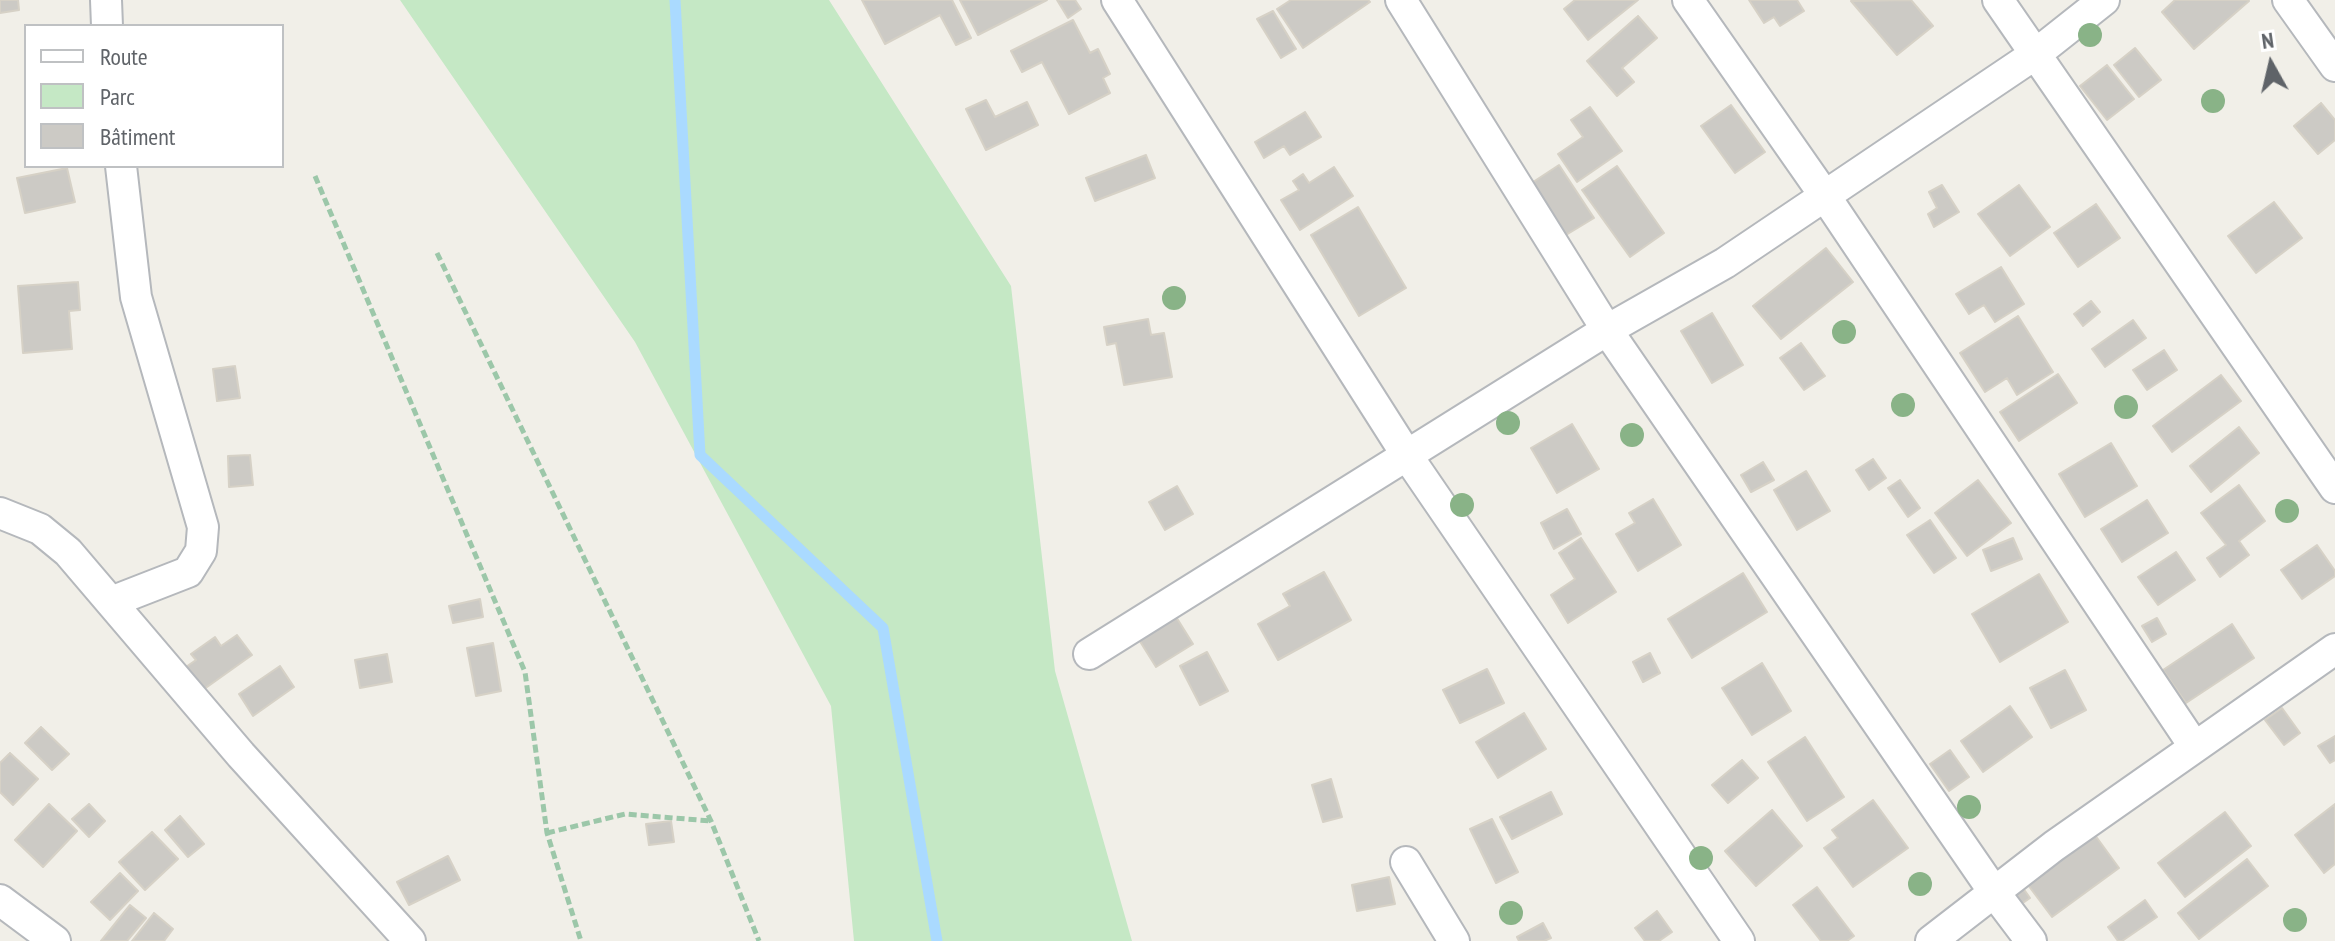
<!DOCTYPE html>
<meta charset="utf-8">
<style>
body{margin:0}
#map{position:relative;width:2335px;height:941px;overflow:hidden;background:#f1efe8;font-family:"PT Sans Narrow",sans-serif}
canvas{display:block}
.legend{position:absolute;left:24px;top:24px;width:260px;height:144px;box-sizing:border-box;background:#fff;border:2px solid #bfc1c3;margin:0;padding:10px 14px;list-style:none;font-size:24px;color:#5f6368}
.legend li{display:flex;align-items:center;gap:16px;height:40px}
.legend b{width:40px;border:2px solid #bfc1c3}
.north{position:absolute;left:2231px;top:24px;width:80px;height:80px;-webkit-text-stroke:6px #fff;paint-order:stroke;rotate:352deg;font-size:22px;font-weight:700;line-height:32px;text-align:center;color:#5f6368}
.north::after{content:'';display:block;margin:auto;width:28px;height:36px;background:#5f6368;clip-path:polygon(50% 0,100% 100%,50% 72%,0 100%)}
</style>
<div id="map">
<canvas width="2335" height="941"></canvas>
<ul class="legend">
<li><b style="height:10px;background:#fff"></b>Route</li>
<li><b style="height:22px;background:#c5e8c5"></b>Parc</li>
<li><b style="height:22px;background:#cccac5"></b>Bâtiment</li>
</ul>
<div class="north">N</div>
</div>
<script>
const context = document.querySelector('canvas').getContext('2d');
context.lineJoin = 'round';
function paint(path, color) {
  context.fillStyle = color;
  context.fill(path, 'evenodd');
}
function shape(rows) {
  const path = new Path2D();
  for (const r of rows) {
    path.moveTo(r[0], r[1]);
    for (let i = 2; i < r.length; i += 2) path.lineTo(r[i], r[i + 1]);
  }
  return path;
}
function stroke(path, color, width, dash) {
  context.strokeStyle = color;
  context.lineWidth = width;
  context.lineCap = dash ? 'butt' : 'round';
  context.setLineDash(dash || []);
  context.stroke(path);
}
paint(shape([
 [400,0,829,0,1011,286,1055,671,1132,941,854,941,831,706,635,342]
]), '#c5e8c5');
stroke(shape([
 [675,0,700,455,883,628,937,941]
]), '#aadaff', 11);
const building = shape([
 [0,0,18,0,19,10,0,13,0,0],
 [862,0,952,0,971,38,956,45,940,15,885,44,862,0],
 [960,0,1047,0,978,35,960,0],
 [1057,0,1075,0,1081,9,1068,18,1057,0],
 [1291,0,1368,0,1370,2,1303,48,1277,9,1291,0],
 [1575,0,1638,0,1588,40,1564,9,1575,0],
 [1749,0,1797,0,1804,11,1780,26,1774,17,1764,23,1749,0],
 [1911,0,1933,26,1897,55,1851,1,1911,0],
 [2175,0,2248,0,2249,1,2194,49,2162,12,2175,0],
 [1273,11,1296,49,1281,58,1257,19,1273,11],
 [1638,16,1657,38,1622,68,1634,82,1617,96,1587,61,1638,16],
 [1073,20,1090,53,1098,49,1110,74,1103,78,1110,93,1069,114,1042,62,1022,72,1011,51,1073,20],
 [2135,48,2161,80,2139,97,2114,65,2135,48],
 [2107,65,2134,99,2107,120,2080,86,2107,65],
 [986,100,995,117,1027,102,1038,125,986,150,966,109,986,100],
 [2321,103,2335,120,2335,140,2318,154,2294,126,2321,103],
 [1731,105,1765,152,1735,173,1701,126,1731,105],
 [1590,107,1622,151,1577,182,1558,154,1583,137,1571,120,1590,107],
 [1305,112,1321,137,1290,155,1284,146,1264,158,1255,142,1305,112],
 [1146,155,1155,178,1095,201,1086,178,1146,155],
 [1559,165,1594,218,1561,238,1527,186,1559,165],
 [1617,166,1664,233,1630,257,1582,190,1617,166],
 [1334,167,1353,196,1300,230,1281,200,1299,190,1293,181,1303,174,1309,183,1334,167],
 [67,168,75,202,25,213,17,178,67,168],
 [1942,185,1959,212,1934,227,1928,214,1937,208,1929,192,1942,185],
 [2019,185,2050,227,2010,256,1978,214,2019,185],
 [2274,202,2302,238,2256,273,2228,236,2274,202],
 [2096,204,2120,238,2078,267,2054,233,2096,204],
 [1358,207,1406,288,1359,316,1311,235,1358,207],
 [1826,248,1853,282,1781,339,1753,306,1826,248],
 [2001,267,2024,304,1995,322,1984,305,1969,314,1956,294,2001,267],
 [78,282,80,310,69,311,72,349,23,353,18,286,78,282],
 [2091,301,2100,312,2083,326,2074,314,2091,301],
 [1712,313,1743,365,1712,383,1681,331,1712,313],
 [2018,316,2053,372,2017,395,2007,378,1985,392,1960,353,2018,316],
 [1148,319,1151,335,1164,333,1172,377,1124,385,1116,343,1107,345,1104,327,1148,319],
 [2133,320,2146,338,2105,367,2092,349,2133,320],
 [1801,343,1825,376,1804,390,1780,358,1801,343],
 [2164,350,2177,370,2147,390,2133,370,2164,350],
 [235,366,240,398,217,401,213,369,235,366],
 [2058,374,2077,403,2019,441,2000,412,2058,374],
 [2221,375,2241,401,2172,452,2153,426,2221,375],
 [1572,424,1599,469,1557,493,1531,448,1572,424],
 [2239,427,2259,453,2211,492,2190,466,2239,427],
 [2111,443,2137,486,2085,517,2059,474,2111,443],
 [250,455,253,485,229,487,228,456,250,455],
 [1873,459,1886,478,1869,490,1856,470,1873,459],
 [1763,462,1774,480,1751,492,1741,475,1763,462],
 [1806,471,1830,511,1797,530,1774,490,1806,471],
 [1900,480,1920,508,1908,517,1888,488,1900,480],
 [1978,480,2011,523,1967,556,1935,513,1978,480],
 [2239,485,2265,521,2239,541,2249,555,2220,577,2207,558,2226,545,2201,513,2239,485],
 [1177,486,1193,514,1165,530,1149,502,1177,486],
 [1653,499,1681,545,1638,571,1616,534,1635,523,1629,513,1653,499],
 [2147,500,2168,533,2122,562,2101,529,2147,500],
 [1567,509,1581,534,1554,549,1541,523,1567,509],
 [1930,520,1956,558,1934,573,1907,535,1930,520],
 [1581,538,1616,592,1568,623,1551,595,1575,579,1559,553,1581,538],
 [2013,538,2022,559,1991,571,1983,550,2013,538],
 [2317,545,2335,571,2335,576,2302,599,2281,570,2317,545],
 [2176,552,2195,580,2158,605,2138,577,2176,552],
 [1324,572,1351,620,1278,660,1258,624,1290,606,1283,594,1324,572],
 [1743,573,1767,612,1692,658,1668,619,1743,573],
 [2039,574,2068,622,2000,662,1972,614,2039,574],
 [480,599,483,617,453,623,449,606,480,599],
 [1173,612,1193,644,1156,667,1136,635,1173,612],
 [2157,618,2166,634,2152,642,2142,626,2157,618],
 [2232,624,2254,658,2186,703,2163,670,2232,624],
 [237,635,252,655,200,692,183,669,196,660,191,654,215,637,221,646,237,635],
 [493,643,501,691,476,696,467,648,493,643],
 [1207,652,1228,691,1200,705,1180,666,1207,652],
 [1650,653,1660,673,1643,682,1633,662,1650,653],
 [387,654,392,682,360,688,355,660,387,654],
 [1762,663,1791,711,1752,735,1722,688,1762,663],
 [280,666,294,687,253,716,239,694,280,666],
 [1487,669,1504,703,1460,723,1443,690,1487,669],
 [2065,670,2086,710,2051,728,2030,688,2065,670],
 [2010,706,2032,737,1983,772,1961,741,2010,706],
 [2282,708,2300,733,2284,745,2265,720,2282,708],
 [1524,713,1546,749,1498,778,1476,742,1524,713],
 [41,727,69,754,52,770,25,743,41,727],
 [2335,736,2335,760,2330,763,2318,746,2335,736],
 [1805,737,1844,797,1807,821,1768,762,1805,737],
 [1950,750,1969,777,1949,791,1930,764,1950,750],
 [10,753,38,779,13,805,0,792,0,763,10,753],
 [1742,760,1758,778,1728,803,1712,785,1742,760],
 [1331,779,1342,817,1323,822,1312,785,1331,779],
 [1551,792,1562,814,1512,839,1500,817,1551,792],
 [1873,800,1908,848,1853,887,1824,848,1838,838,1832,830,1873,800],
 [49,804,77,831,43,867,15,840,49,804],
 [89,804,105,821,89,837,72,819,89,804],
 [2335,804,2335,864,2324,873,2295,835,2335,804],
 [1772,810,1802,846,1756,886,1725,851,1772,810],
 [2225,812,2251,846,2185,897,2158,863,2225,812],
 [180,816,204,844,188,857,165,830,180,816],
 [1492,819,1518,872,1496,883,1470,829,1492,819],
 [671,821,674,842,649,845,646,824,671,821],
 [2092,831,2119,868,2052,917,2025,881,2092,831],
 [152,832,178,859,145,890,119,862,152,832],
 [448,856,460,880,409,905,397,882,448,856],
 [2247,859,2268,886,2199,939,2178,913,2247,859],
 [120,873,138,891,110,920,91,902,120,873],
 [1389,877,1395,904,1357,911,1352,885,1389,877],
 [2018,881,2030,898,2020,905,2009,888,2018,881],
 [1817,887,1854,936,1847,941,1821,941,1793,905,1817,887],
 [2145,900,2157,917,2122,941,2118,941,2108,927,2145,900],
 [130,905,146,918,127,941,101,941,130,905],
 [1657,911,1672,932,1659,941,1645,941,1635,928,1657,911],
 [154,913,173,929,164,941,132,941,154,913],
 [1543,923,1551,938,1544,941,1519,941,1517,937,1543,923]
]);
paint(building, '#cccac5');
stroke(building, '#d6d1c6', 2);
const minor = shape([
 [106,0,107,26],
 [1117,0,1408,457,1739,941],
 [1401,0,1607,330,1994,892,2031,941],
 [1688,0,1825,196,2194,746],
 [1998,0,2335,488],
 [2288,0,2335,66],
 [0,513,40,529,68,552,241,755,410,941],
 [111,602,188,572,201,551,203,527,136,297,121,166],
 [1089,654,1607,330,1725,263,2037,53,2104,0],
 [1406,862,1454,941],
 [0,900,55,941],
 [1931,941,2054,846,2335,649]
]);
stroke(minor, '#b5b8bc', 34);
stroke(shape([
 [315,176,525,672,547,833,581,941],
 [437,253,711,821,759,941],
 [547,833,625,814,711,821]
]), '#9cc7a9', 5, [8, 4]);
stroke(minor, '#fff', 30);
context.fillStyle = '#89b387';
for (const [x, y] of [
 [2090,35],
 [2213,101],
 [1174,298],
 [1844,332],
 [1903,405],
 [2126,407],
 [1508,423],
 [1632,435],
 [1462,505],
 [2287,511],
 [1969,807],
 [1701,858],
 [1920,884],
 [1511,913],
 [2295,920]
]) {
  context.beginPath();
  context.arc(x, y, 12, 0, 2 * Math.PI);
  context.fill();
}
</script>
